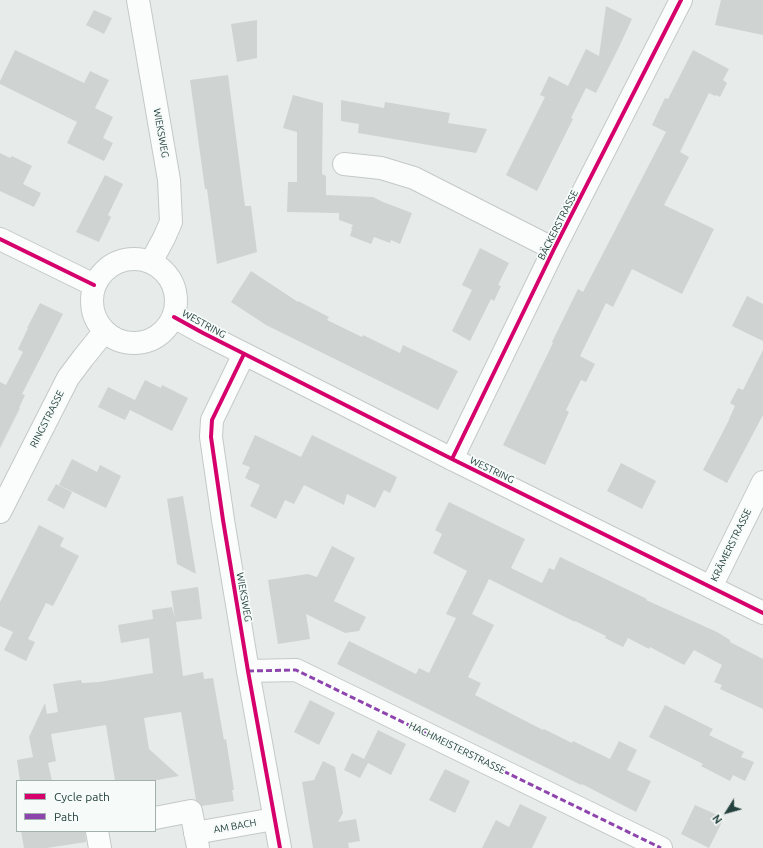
<!DOCTYPE html>
<meta charset="utf-8">
<style>
body{margin:0}
#map{position:relative;width:763px;height:848px;overflow:hidden;background:#e7eceb;font-family:Ubuntu,sans-serif}
canvas{display:block}
.legend{position:absolute;left:16px;top:780px;width:140px;height:52px;box-sizing:border-box;background:#f6fbf9;border:1px solid #a2b1ae;margin:0;padding:5px 7px;list-style:none;font-size:12px;color:#24413e}
.legend li{display:flex;align-items:center;gap:8px;height:20px}
.legend b{width:20px;border:1px solid #a2b1ae}
.north{position:absolute;left:707px;top:792px;width:40px;height:40px;-webkit-text-stroke:3px #f6fbf9;paint-order:stroke;rotate:233deg;font-size:11px;font-weight:700;line-height:16px;text-align:center;color:#24413e}
.north::after{content:'';display:block;margin:auto;width:14px;height:18px;background:#24413e;clip-path:polygon(50% 0,100% 100%,50% 72%,0 100%)}
</style>
<div id="map">
<canvas width="763" height="848"></canvas>
<ul class="legend">
<li><b style="height:5px;background:#d6006c"></b>Cycle path</li>
<li><b style="height:5px;background:#8e44ad"></b>Path</li>
</ul>
<div class="north">N</div>
</div>
<script>
const context = document.querySelector('canvas').getContext('2d');
context.lineJoin = 'round';
function paint(path, color) {
  context.fillStyle = color;
  context.fill(path, 'evenodd');
}
function shape(rows) {
  const path = new Path2D();
  for (const r of rows) {
    if (r.length === 3) {
      path.moveTo(r[0] + r[2], r[1]);
      path.arc(r[0], r[1], r[2], 0, 2 * Math.PI);
      continue;
    }
    path.moveTo(r[0], r[1]);
    for (let i = 2; i < r.length; i += 2) path.lineTo(r[i], r[i + 1]);
  }
  return path;
}
function stroke(path, color, width, dash) {
  context.strokeStyle = color;
  context.lineWidth = width;
  context.lineCap = dash ? 'butt' : 'round';
  context.setLineDash(dash || []);
  context.stroke(path);
}
function drawText(font, color, halo, rows, align = 'center') {
  context.font = font + ' Ubuntu,sans-serif';
  context.lineWidth = 3.5;
  context.setLineDash([]);
  context.textBaseline = 'middle';
  context.strokeStyle = halo;
  context.fillStyle = color;
  for (const [text, x, y, turn = 0] of rows) {
    context.save();
    context.translate(x, y);
    context.rotate((+turn || 0) * Math.PI / 180);
    context.textAlign = isNaN(turn) ? turn : align;
    if (halo) context.strokeText(text, 0, 0);
    context.fillText(text, 0, 0);
    context.restore();
  }
}
paint(shape([
 [721,0,763,0,763,35,715,25],
 [606,6,632,19,619,47,596,93,586,88,571,118,573,119,537,191,506,175,545,97,540,95,549,76,568,86,586,49,599,56],
 [94,10,112,18,104,34,86,25],
 [257,20,257,58,237,62,231,24],
 [15,50,84,83,90,71,109,80,95,108,113,117,103,138,113,143,104,161,67,143,77,122,0,84,0,81],
 [693,50,729,69,723,80,727,83,720,97,716,95,715,96,709,93,680,152,689,157,664,205,714,229,682,294,632,269,613,307,606,303,580,356,595,364,586,382,581,380,566,410,569,412,545,465,503,445,553,343,552,342,578,289,583,292,666,132,652,125,665,98,668,99],
 [228,75,245,206,251,206,257,252,217,264,207,189,205,189,190,80],
 [293,95,323,103,322,174,326,176,326,195,373,197,383,202,412,213,400,244,391,240,390,243,374,237,371,244,350,236,352,229,351,229,353,225,339,220,339,213,287,212,288,182,297,182,297,132,283,128],
 [341,100,384,108,385,102,450,113,448,123,487,129,476,153,358,133,359,124,341,121],
 [0,153,10,158,12,156,32,166,23,184,41,193,34,207,0,191],
 [105,175,123,184,108,215,111,217,99,242,76,232],
 [480,248,509,263,498,285,501,286,494,301,491,299,470,341,452,331,472,290,462,285],
 [251,271,298,302,298,301,329,317,327,320,362,337,363,335,400,353,403,345,458,371,438,410,266,325,231,302],
 [747,296,763,304,763,341,732,326],
 [40,303,63,314,22,394,25,395,19,408,20,408,0,448,0,382,6,385,23,352,18,349,28,328,27,328],
 [763,350,763,415,727,483,703,470,729,420,729,419,735,406,730,403,738,388,743,390],
 [145,380,161,388,162,385,188,398,172,431,130,410,125,420,98,407,108,387,135,400],
 [255,435,301,457,312,435,397,477,390,493,384,490,375,508,347,494,344,505,304,485,294,504,285,500,276,519,250,506,260,485,245,478,250,467,242,464],
 [72,459,97,472,100,465,121,476,106,508,59,485],
 [621,463,656,481,642,509,607,491],
 [56,484,72,492,64,509,47,500],
 [183,496,196,574,177,564,167,499],
 [449,502,525,539,511,568,542,583,549,568,554,570,560,557,647,599,646,600,717,632,730,640,730,642,763,659,763,709,720,689,722,685,714,682,722,665,694,650,684,665,650,647,649,649,628,638,623,647,605,638,606,636,575,621,575,622,489,579,472,614,494,625,468,677,481,683,475,695,543,730,544,729,572,743,573,741,610,759,619,741,637,750,627,770,651,781,636,812,582,784,581,785,551,770,337,664,349,641,416,674,419,668,429,673,456,618,446,614,467,571,433,553,442,534,435,530],
 [39,525,64,538,60,546,79,556,53,606,46,603,28,639,35,642,26,661,4,650,13,632,0,626,0,602],
 [332,546,355,558,334,601,366,617,359,631,345,633,306,614,310,639,278,644,268,580,308,574,317,577],
 [198,587,202,619,176,622,183,676,203,672,204,679,213,678,224,740,226,739,234,790,232,790,234,801,202,806,200,803,196,800,181,712,144,718,149,749,179,776,152,781,115,781,106,725,51,734,56,761,48,763,52,781,20,781,17,760,33,757,29,737,45,703,47,714,58,712,53,684,81,680,82,683,99,682,153,673,149,638,121,643,118,625,153,619,152,610,172,607,175,619,171,591],
 [310,700,335,713,319,745,294,732],
 [665,705,713,729,709,735,744,752,741,757,754,762,745,781,733,775,730,781,701,766,703,764,649,737],
 [378,730,406,744,391,775,368,763,360,778,344,770,352,753,364,759],
 [323,761,335,767,343,813,338,822,356,819,360,841,348,843,349,848,313,848,302,782,314,780],
 [445,769,470,781,455,813,429,800],
 [520,804,547,817,532,848,482,848,496,820,509,827],
 [695,805,724,818,709,848,681,834],
 [21,831,85,831,86,842,47,848,24,848]
]), '#cfd3d2');
const street = shape([
 [138,0,169,180,171,222,164,238,151,262],
 [344,164,381,168,414,178,554,249],
 [452,459,554,249,681,0],
 [0,512,68,378,83,358,104,332],
 [711,587,763,482],
 [248,671,296,670,661,848],
 [155,818,191,811,198,847],
 [97,831,100,848],
 [195,833,274,819]
]);
const secondary = shape([
 [0,239,94,285],
 [134,301,42],
 [174,317,203,333,452,459,763,613],
 [244,354,212,420,211,437,223,520,248,671,280,848]
]);
stroke(street, '#c4c9c8', 24);
stroke(secondary, '#c3cac8', 24);
stroke(street, '#fbfcfc', 22);
stroke(secondary, '#fbfcfc', 22);
stroke(shape([
 [248,671,296,670,661,848]
]), '#8e44ad', 3, [6, 3]);
stroke(shape([
 [0,239,94,285],
 [174,317,203,333,452,459,763,613],
 [244,354,212,420,211,437,223,520,248,671,280,848],
 [452,459,554,249,681,0]
]), '#d6006c', 4);
drawText('10px', '#24413e', '#f6fbf9', [
 ["WIEKSWEG",161,133,80],
 ["BÄCKERSTRASSE",558,225,-63],
 ["WESTRING",204,324,29],
 ["RINGSTRASSE",47,419,-63],
 ["WESTRING",492,470,26],
 ["KRÄMERSTRASSE",731,545,-64],
 ["WIEKSWEG",244,597,80],
 ["HACHMEISTERSTRASSE",457,748,26],
 ["AM BACH",235,826,-10]
]);
</script>
